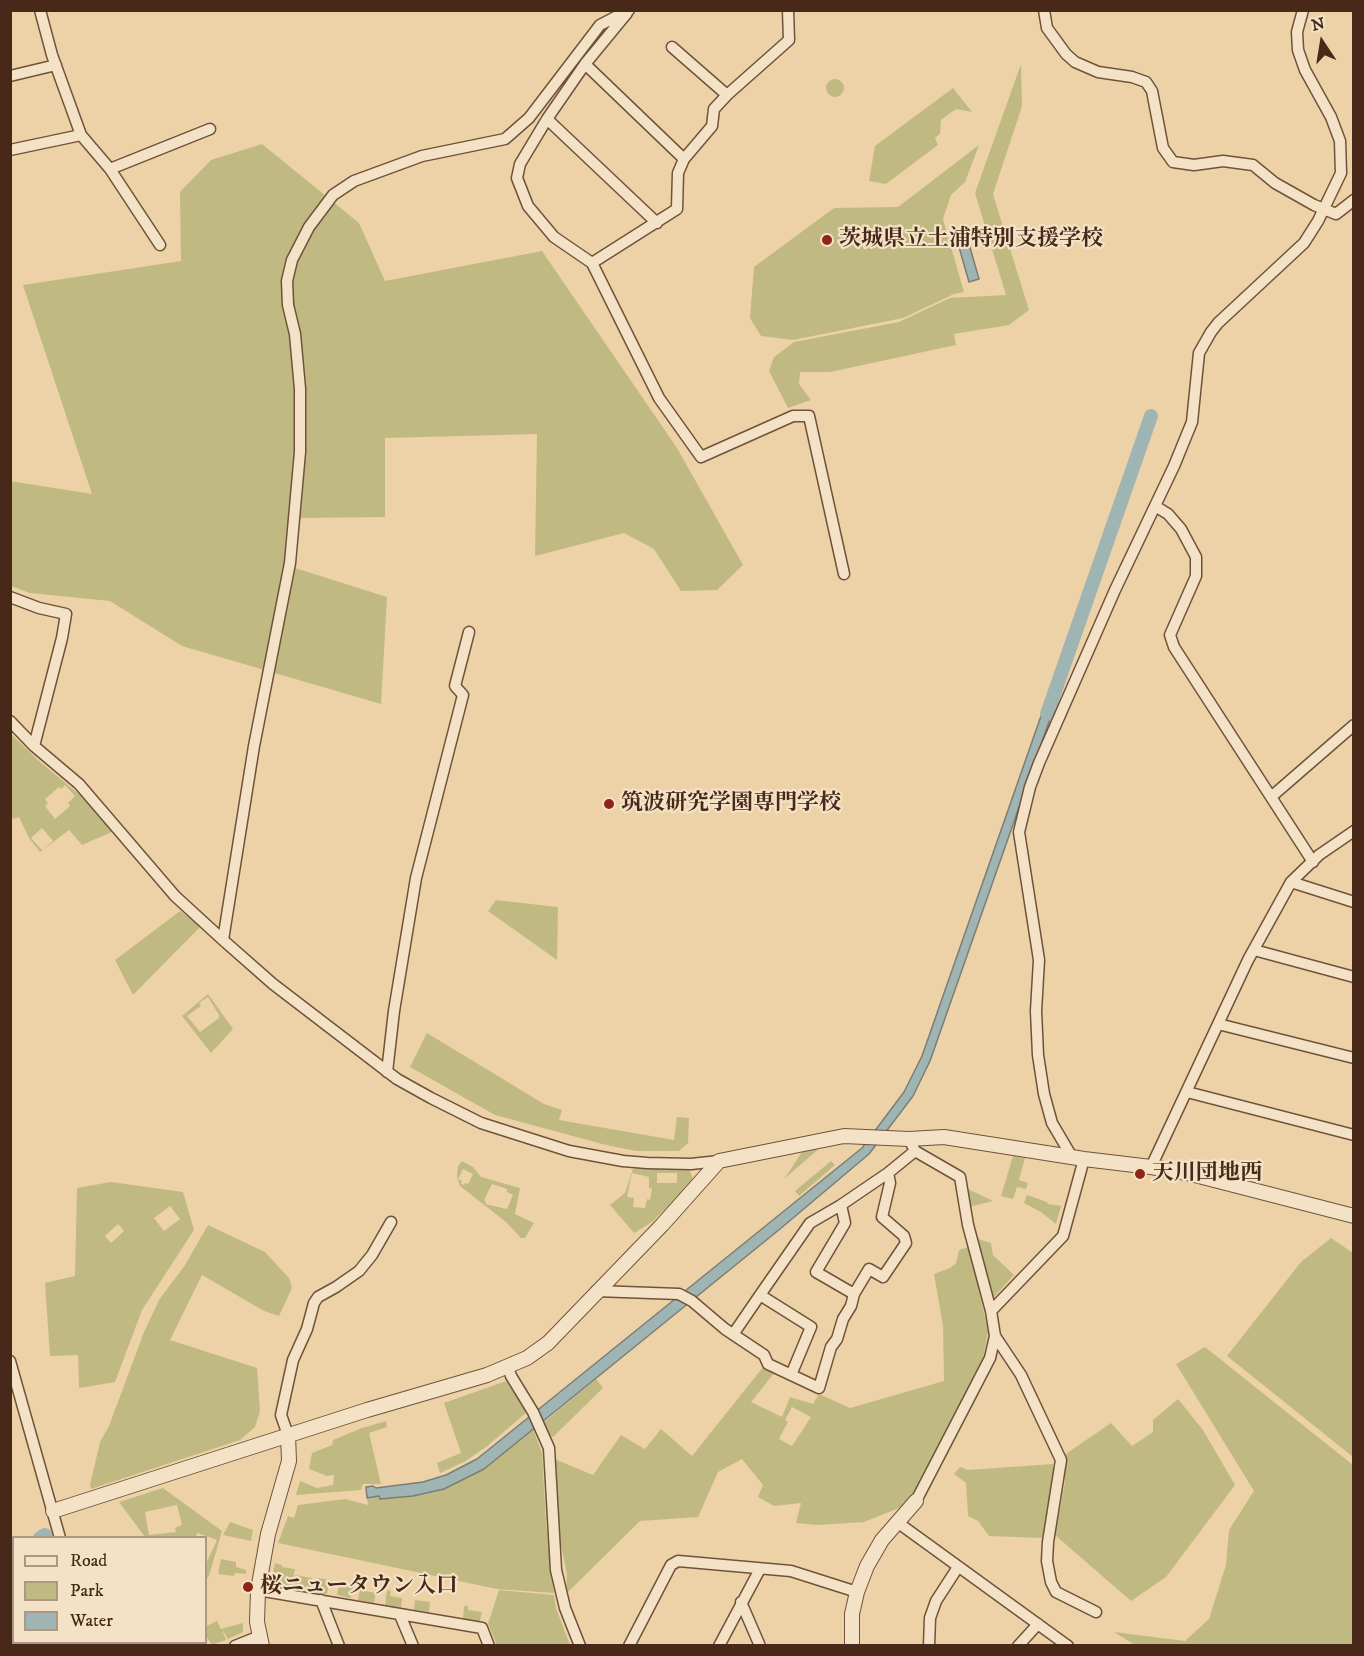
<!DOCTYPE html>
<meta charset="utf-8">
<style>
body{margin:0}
#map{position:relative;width:1364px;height:1656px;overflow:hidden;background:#edd2a7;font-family:"IM FELL DW Pica",serif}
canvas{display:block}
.frame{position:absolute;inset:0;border:12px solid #472819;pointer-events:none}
.legend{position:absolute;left:12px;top:1536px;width:195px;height:108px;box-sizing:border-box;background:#f3e2c6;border:2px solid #ae9881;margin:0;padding:8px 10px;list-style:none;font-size:18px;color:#472819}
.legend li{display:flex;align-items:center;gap:12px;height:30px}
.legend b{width:30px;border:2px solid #ae9881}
.north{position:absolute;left:1292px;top:12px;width:60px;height:60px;-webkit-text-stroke:4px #f3e2c6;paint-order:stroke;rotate:348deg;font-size:16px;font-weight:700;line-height:24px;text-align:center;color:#472819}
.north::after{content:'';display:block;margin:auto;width:21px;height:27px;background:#472819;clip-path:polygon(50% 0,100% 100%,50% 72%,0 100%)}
</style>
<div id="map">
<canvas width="1364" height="1656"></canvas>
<div class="frame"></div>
<ul class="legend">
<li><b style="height:8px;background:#f3e2c6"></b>Road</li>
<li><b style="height:16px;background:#c0ba82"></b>Park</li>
<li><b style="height:16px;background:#9eb5b4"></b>Water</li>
</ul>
<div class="north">N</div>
</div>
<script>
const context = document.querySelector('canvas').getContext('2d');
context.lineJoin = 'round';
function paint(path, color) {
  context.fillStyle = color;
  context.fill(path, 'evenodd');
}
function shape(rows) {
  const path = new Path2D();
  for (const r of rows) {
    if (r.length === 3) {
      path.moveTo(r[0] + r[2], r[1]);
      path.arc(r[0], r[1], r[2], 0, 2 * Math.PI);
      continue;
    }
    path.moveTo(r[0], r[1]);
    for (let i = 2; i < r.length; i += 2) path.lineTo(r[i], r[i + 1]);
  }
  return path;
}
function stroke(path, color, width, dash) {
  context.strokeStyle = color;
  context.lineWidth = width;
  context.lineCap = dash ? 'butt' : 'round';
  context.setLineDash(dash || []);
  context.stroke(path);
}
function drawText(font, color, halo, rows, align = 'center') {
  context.font = font + ' "IM FELL DW Pica","Noto Serif JP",serif';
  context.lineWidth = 4.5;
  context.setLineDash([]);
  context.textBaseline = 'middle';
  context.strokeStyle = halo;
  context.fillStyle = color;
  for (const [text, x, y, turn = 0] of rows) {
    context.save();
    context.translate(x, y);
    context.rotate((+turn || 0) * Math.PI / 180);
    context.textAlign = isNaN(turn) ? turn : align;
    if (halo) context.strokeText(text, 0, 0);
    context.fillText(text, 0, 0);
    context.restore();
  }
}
paint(shape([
 [1021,64,1022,106,993,194,1029,310,1009,325,954,334,956,345,830,372,800,372,799,384,811,400,788,408,769,371,774,357,794,342,899,322,950,298,1006,295,975,193],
 [835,88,9],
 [953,88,972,112,956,109,941,120,940,134,935,138,938,145,886,184,869,181,875,146],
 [262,144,359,223,385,281,542,251,677,448,743,565,717,590,681,591,654,549,624,533,535,556,537,434,385,438,385,517,300,518,295,568,387,597,381,704,182,646,110,601,30,593,11,586,10,481,92,494,23,285,181,261,180,192,211,160],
 [979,145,965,182,951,195,943,219,964,292,954,294,903,318,793,340,761,336,750,318,754,267,834,208,898,207],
 [10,733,39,761,92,805,114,831,82,845,69,830,40,852,29,838,19,817,13,819,11,817],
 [65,785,75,796,68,803,70,806,55,819,45,806,48,803,45,799,59,787,61,789],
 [42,828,53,841,42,850,31,838],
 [496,900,558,907,557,960,488,911],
 [180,911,201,926,133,995,115,960],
 [208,994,233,1029,211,1053,182,1016],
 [208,997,219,1015,219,1018,200,1032,187,1016,201,1006,199,1003],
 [427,1033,544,1104,562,1110,559,1120,674,1140,677,1117,689,1118,688,1143,679,1151,636,1151,606,1145,495,1115,410,1067],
 [821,1147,784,1179,802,1152],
 [1013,1156,1025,1158,1019,1180,1028,1183,1026,1189,1017,1187,1013,1199,1001,1196],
 [462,1161,473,1167,481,1177,520,1188,515,1214,534,1223,525,1238,521,1238,506,1222,460,1186,457,1177,458,1166],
 [463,1169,473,1174,468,1184,465,1183,463,1185,461,1183,462,1181,458,1179],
 [492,1184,507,1189,507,1192,513,1195,507,1209,485,1204,486,1202,484,1200],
 [831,1161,835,1165,799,1196,795,1191],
 [633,1169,689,1169,694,1181,652,1222,634,1233,610,1205,625,1193],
 [632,1173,649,1177,649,1188,652,1189,650,1200,647,1199,645,1208,633,1207,634,1198,627,1197],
 [657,1173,677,1173,677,1183,657,1183],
 [111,1182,183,1192,194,1230,142,1310,115,1382,79,1388,78,1355,50,1356,45,1283,75,1276,77,1188],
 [170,1206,180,1219,164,1231,154,1218],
 [118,1224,124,1231,111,1243,105,1236],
 [966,1188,993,1201,969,1207],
 [1027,1195,1047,1202,1048,1204,1061,1206,1056,1224,1041,1212,1024,1203],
 [208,1225,265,1252,289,1278,292,1288,279,1316,264,1311,202,1275,170,1340,257,1368,260,1411,255,1427,240,1440,91,1489,90,1485,100,1442,109,1426,144,1332,159,1300,185,1265],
 [1331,1238,1353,1253,1353,1457,1227,1356,1301,1262],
 [978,1239,991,1243,993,1255,1014,1275,994,1297,990,1295],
 [969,1247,988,1331,983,1359,909,1504,864,1522,818,1525,796,1523,801,1503,774,1506,758,1497,763,1485,742,1459,718,1472,698,1517,640,1521,566,1594,567,1574,556,1521,552,1458,593,1475,621,1435,645,1449,661,1429,692,1456,764,1366,775,1372,751,1402,782,1417,790,1397,813,1404,819,1394,850,1408,944,1381,943,1326,934,1274,950,1268,956,1263,959,1250],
 [792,1407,811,1417,792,1446,779,1439,788,1422,785,1420],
 [1205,1347,1353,1465,1353,1645,1135,1645,1114,1632,1185,1641,1209,1619,1226,1565,1229,1530,1254,1491,1176,1364],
 [596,1379,603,1388,553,1437,548,1434,543,1423],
 [506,1381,527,1412,486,1447,464,1462,440,1473,437,1463,461,1453,444,1403],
 [1178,1399,1203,1430,1235,1485,1166,1577,1131,1601,1055,1535,1065,1482,1063,1456,1111,1423,1132,1446,1153,1432,1153,1420],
 [386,1421,387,1427,369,1433,381,1484,363,1484,361,1490,296,1495,300,1481,317,1488,333,1485,334,1475,327,1476,309,1469,312,1453,332,1445,333,1440,362,1428],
 [533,1429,542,1453,546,1522,554,1593,497,1589,278,1543,288,1516,294,1518,298,1505,345,1499,368,1505,367,1498,379,1496,380,1499,413,1496,444,1489,484,1469],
 [1053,1464,1053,1487,1042,1538,989,1536,978,1521,968,1516,966,1483,954,1474,960,1467,968,1470],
 [163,1488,222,1531,209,1576,206,1580,206,1564,217,1540,198,1533,195,1537,145,1537,119,1502],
 [177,1505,182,1525,175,1528,176,1532,149,1535,145,1512],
 [230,1522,253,1530,251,1541,223,1535],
 [221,1559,236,1562,236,1567,246,1570,246,1574,235,1573,234,1576,218,1574],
 [275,1563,282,1565,282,1567,295,1569,291,1589,277,1587,274,1581,272,1576],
 [295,1575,312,1578,310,1591,293,1588],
 [318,1578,329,1580,327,1594,316,1593],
 [339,1584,353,1587,351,1598,337,1595],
 [360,1590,376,1593,374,1603,358,1600],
 [387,1590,391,1591,390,1596,402,1598,401,1608,385,1606],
 [499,1590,554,1595,556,1608,570,1645,497,1645,488,1624],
 [415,1600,430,1602,429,1612,414,1610],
 [464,1606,468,1606,468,1610,482,1612,480,1621,463,1620],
 [217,1621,221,1629,243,1623,243,1632,228,1639,222,1629,226,1640,212,1645,206,1636,206,1626]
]), '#c0ba82');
const water = shape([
 [969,244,979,279,969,282,959,247,969,244],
 [1048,696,1057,699,930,1061,913,1096,869,1154,780,1229,484,1469,444,1489,413,1496,380,1499,379,1496,367,1498,366,1487,373,1486,376,1488,423,1482,446,1475,477,1459,862,1148,904,1092,922,1056,1048,696]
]);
paint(water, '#9eb5b4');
stroke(water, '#7b7d76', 1.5);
stroke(shape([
 [1047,714,1151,416],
 [40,1538,45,1535],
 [10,1549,14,1548]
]), '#9eb5b4', 14);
const minor = shape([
 [1044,10,1047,28,1066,54,1075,62,1098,72,1132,77,1146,82,1152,91,1163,148,1173,162,1194,165,1223,161,1253,165,1275,183,1314,205,1336,214,1354,200],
 [627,13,585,64,547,119,520,164,517,178,528,206,554,237,592,263,677,209,678,173,684,159,712,126,714,109,727,95,789,40,788,10],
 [672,47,727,95],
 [585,64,684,159],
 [10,76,56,65],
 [547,119,657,223],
 [81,135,110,169,160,245],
 [10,150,81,135,52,55,40,10],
 [110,169,210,129],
 [592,263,659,398,701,457,793,416,809,416,844,574],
 [1155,506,1168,514,1181,529,1196,557,1196,576,1170,635,1174,647,1271,797],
 [10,597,39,608,66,614,62,638,34,746],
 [10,721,34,746,79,784,175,896,223,940,273,984,397,1079,431,1098,481,1123,569,1151,623,1161,647,1163,691,1164,719,1161],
 [1313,862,1271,797,1354,725],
 [1291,882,1354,902],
 [223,940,254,746,290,563,300,452,300,389,295,334,288,305,287,281,292,260,309,227,333,195,354,181,422,156,505,139,529,118,600,25,629,10],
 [1254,950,1354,977],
 [1218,1024,1354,1058],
 [387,1072,394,1011,416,878,463,695,455,686,469,632],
 [1187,1092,1354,1135],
 [915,1151,960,1177,968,1225,991,1311,995,1336,990,1358,916,1501],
 [1072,1157,1052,1123,1044,1094,1038,1055,1036,1011,1039,960,1019,832,1030,787,1039,763,1115,590,1174,466,1192,422,1199,353,1211,332,1218,323,1304,243,1318,221,1341,173,1340,141,1331,117,1305,70,1298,50,1297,32,1303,10],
 [1151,1167,1248,960,1291,882,1319,855,1354,831],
 [841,1205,845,1223,816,1272,854,1294],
 [596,1291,679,1294,692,1301,725,1329,764,1355,768,1364,819,1388,831,1347,837,1339,843,1319,851,1306,854,1294,869,1269,883,1277,906,1243,904,1236,882,1217,890,1183,888,1173],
 [760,1295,810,1223,841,1205,888,1173,915,1151,912,1145],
 [991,1311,1063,1236,1084,1159],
 [734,1333,760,1295,811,1327,791,1375],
 [995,1336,1021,1375,1061,1460,1048,1542,1047,1561,1051,1582,1056,1592,1096,1612],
 [10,1361,60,1538],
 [508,1367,511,1376,533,1412,549,1448,556,1570,565,1608,580,1646],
 [288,1435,281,1415,293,1360,307,1329,314,1303,318,1297,336,1287,359,1271,372,1255,391,1222],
 [897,1522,1068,1646],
 [10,1565,14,1565],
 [258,1590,482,1628,489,1646],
 [321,1600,339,1646],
 [741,1602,760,1646],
 [400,1615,413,1646],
 [50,1646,51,1642],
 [235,1646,260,1636],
 [629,1646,671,1565,678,1561,791,1571,857,1592],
 [719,1646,760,1569],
 [929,1646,930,1618,936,1601,958,1567],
 [1018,1646,1038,1624]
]);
const tertiary = shape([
 [53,1511,367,1410,487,1375,527,1358,548,1343,662,1225,719,1161,844,1136,909,1139,944,1137,1084,1159,1151,1167,1187,1173,1354,1216],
 [262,1646,257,1622,258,1590,268,1534,289,1461,288,1435],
 [852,1646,852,1614,857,1592,867,1566,882,1540,916,1501]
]);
stroke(minor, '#70523c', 13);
stroke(tertiary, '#70523c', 16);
stroke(minor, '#f3e2c6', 10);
stroke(tertiary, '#f3e2c6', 14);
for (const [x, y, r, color] of [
 [827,240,6,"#8f2418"],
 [609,804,6,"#8f2418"],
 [1140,1174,6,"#8f2418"],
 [248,1587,6,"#8f2418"]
]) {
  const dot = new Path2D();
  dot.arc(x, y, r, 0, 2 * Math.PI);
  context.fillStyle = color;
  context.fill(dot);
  stroke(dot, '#f3e2c6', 2);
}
drawText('bold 22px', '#472819', '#f3e2c6', [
 ["茨城県立土浦特別支援学校",839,240],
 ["筑波研究学園専門学校",621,804],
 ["天川団地西",1152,1174],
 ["桜ニュータウン入口",260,1587]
], 'left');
</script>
